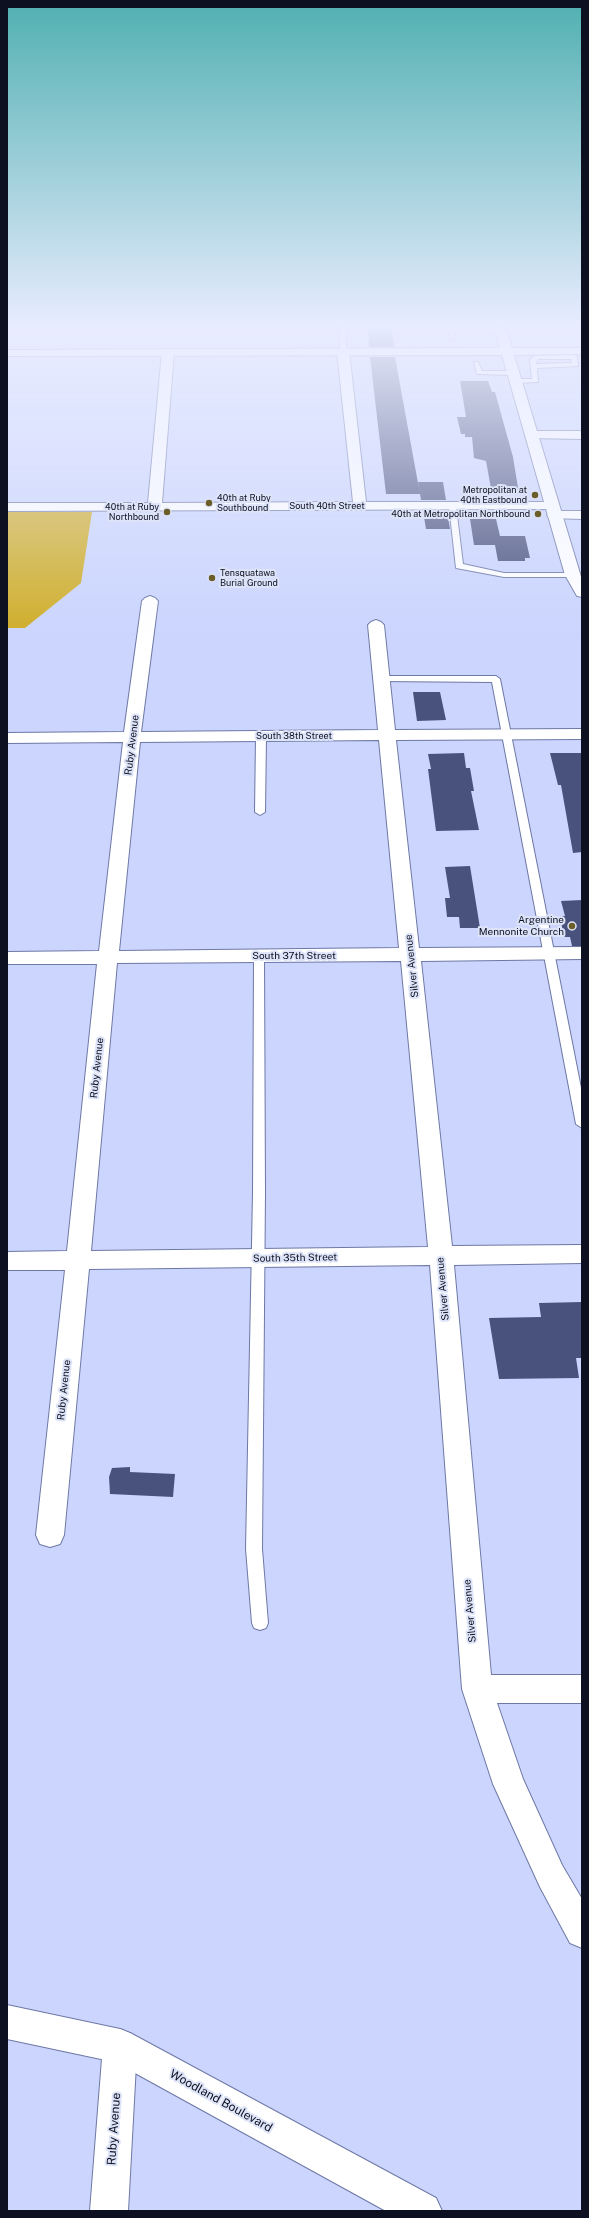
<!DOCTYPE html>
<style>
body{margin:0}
#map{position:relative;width:589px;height:2218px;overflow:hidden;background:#cbd5fe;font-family:"Public Sans",sans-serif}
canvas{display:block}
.frame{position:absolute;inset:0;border:8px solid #0c1021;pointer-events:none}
</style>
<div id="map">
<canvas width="589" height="2218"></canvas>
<div class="frame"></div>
</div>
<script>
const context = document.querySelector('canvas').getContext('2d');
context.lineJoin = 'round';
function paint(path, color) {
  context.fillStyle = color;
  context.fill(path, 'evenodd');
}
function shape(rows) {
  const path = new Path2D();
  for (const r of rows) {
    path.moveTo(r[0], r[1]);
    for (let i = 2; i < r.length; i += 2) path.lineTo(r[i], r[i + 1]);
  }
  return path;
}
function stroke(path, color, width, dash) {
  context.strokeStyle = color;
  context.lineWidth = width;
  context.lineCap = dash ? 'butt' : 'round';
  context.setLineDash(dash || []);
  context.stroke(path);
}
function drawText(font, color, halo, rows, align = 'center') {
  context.font = font + ' "Public Sans",sans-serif';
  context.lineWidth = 4;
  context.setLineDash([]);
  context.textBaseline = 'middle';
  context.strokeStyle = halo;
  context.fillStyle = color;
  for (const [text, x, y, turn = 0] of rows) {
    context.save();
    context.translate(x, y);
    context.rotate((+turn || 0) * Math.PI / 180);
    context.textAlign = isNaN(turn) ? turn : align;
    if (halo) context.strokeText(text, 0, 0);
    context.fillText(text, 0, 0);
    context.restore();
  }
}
paint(shape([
 [7,512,92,512,81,583,25,628,7,628]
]), '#cfad27');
paint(shape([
 [368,328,392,328,394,347,369,347],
 [370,357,395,357,420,494,386,494],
 [460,381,488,381,492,392,495,392,513,457,519,494,492,494,486,461,474,458,472,437,465,437,465,434,461,434,457,417,466,417],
 [418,482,443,482,446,500,421,500],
 [423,511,447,511,450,529,426,529],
 [470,519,496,519,500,536,525,536,530,558,525,558,525,561,498,561,495,545,474,545],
 [413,692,440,692,446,720,417,721],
 [464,753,466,768,470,768,474,791,471,791,479,830,436,831,428,769,431,769,428,754],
 [550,753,582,753,582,852,573,853,561,785,558,785],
 [470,866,480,928,460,928,459,917,447,917,445,898,450,898,445,867],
 [582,900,582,946,572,946,570,937,564,937,560,916,565,916,561,901],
 [582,1302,582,1358,576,1358,579,1378,499,1379,489,1318,541,1317,539,1303],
 [130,1467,130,1472,175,1474,173,1497,110,1494,109,1477,112,1468]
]), '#49527d');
const lane = shape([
 [340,328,346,328,346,351,343,353,340,351,340,328],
 [447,328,453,328,455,339,451,339,447,328],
 [574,355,577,357,578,366,537,368,538,382,516,383,513,381,516,379,532,379,530,360,534,356,574,355],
 [538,359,571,359,572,363,536,364,538,359],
 [474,362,478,362,482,371,513,371,516,373,513,375,477,374,474,362],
 [449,505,456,507,463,564,504,573,572,573,576,575,572,577,504,577,456,568,449,505],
 [383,676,496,676,500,679,582,1093,582,1128,576,1124,492,682,380,681,380,677,383,676],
 [261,734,266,737,265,812,260,815,255,812,256,737,261,734],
 [259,953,264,956,265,1193,262,1549,268,1623,266,1628,260,1630,254,1628,252,1623,246,1549,253,1193,254,956,259,953]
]);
const street = shape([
 [343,348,349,351,366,502,551,502,556,503,558,506,556,509,7,511,7,503,148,503,162,352,168,349,174,352,162,503,353,502,337,351,343,348],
 [532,431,582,431,582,439,527,438,526,435,532,431],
 [554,511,582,511,582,519,549,518,547,515,554,511],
 [150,596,155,598,158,601,141,732,378,730,368,625,371,622,376,620,381,622,384,625,395,730,582,729,582,739,396,740,419,948,582,947,582,959,421,961,452,1246,582,1245,582,1263,454,1265,491,1675,582,1675,582,1703,497,1703,523,1779,562,1865,582,1899,582,1948,570,1943,540,1887,493,1784,462,1689,430,1265,89,1269,64,1535,60,1544,50,1547,40,1544,36,1535,65,1270,7,1270,7,1252,67,1251,97,964,7,964,7,952,99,951,123,742,7,743,7,733,124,732,142,601,145,598,150,596],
 [379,740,399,948,119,951,140,742,379,740],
 [401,961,428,1247,91,1251,117,963,401,961],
 [120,2029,132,2034,137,2046,128,2211,90,2211,103,2046,108,2034,120,2029]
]);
const secondary = shape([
 [494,328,506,328,512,348,582,348,582,354,514,355,582,580,582,597,577,596,565,575,502,355,7,356,7,350,500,348,494,328],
 [7,2005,120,2029,132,2034,436,2198,442,2211,386,2211,115,2062,7,2039,7,2005]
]);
stroke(lane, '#6d78a5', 2);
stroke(street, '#6d78a5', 2);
stroke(secondary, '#6d78a5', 2);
paint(lane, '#fff');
paint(street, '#fff');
paint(secondary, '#fff');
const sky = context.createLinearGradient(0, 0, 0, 639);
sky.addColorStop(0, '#50b0b1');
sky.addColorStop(0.51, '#e8ecff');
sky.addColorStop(1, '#e8ecff00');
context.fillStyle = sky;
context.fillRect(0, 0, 589, 639);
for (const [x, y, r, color] of [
 [535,495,4,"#6c5e2b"],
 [209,503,4,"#6c5e2b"],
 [167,512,4,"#6c5e2b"],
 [538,514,4,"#6c5e2b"],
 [212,578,4,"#6c5e2b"],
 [572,926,4,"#6c5e2b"]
]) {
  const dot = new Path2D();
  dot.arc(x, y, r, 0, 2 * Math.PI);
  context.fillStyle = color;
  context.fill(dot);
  stroke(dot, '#dee4f8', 1.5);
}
drawText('9px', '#0c1021', '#dee4f8', [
 ["Metropolitan at",527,490],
 ["40th Eastbound",527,500],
 ["40th at Ruby",217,498,"left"],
 ["Southbound",217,508,"left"],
 ["40th at Ruby",159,507],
 ["Northbound",159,517],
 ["40th at Metropolitan Northbound",530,514],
 ["Tensquatawa",220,573,"left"],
 ["Burial Ground",220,583,"left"]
], 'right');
drawText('9px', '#0c1021', '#dee4f8', [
 ["South 40th Street",327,506],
 ["South 38th Street",294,736]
]);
drawText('10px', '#0c1021', '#dee4f8', [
 ["Ruby Avenue",132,745,-83],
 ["South 37th Street",294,956],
 ["Silver Avenue",412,966,-96],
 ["Ruby Avenue",97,1068,-84],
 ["South 35th Street",295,1258,-1],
 ["Silver Avenue",443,1289,-95],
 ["Ruby Avenue",64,1390,-84],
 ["Silver Avenue",470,1611,-95]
]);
drawText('10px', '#0c1021', '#dee4f8', [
 ["Argentine",564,920],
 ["Mennonite Church",564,932]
], 'right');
drawText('12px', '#0c1021', '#dee4f8', [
 ["Woodland Boulevard",221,2101,29],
 ["Ruby Avenue",114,2129,-86]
]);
</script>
